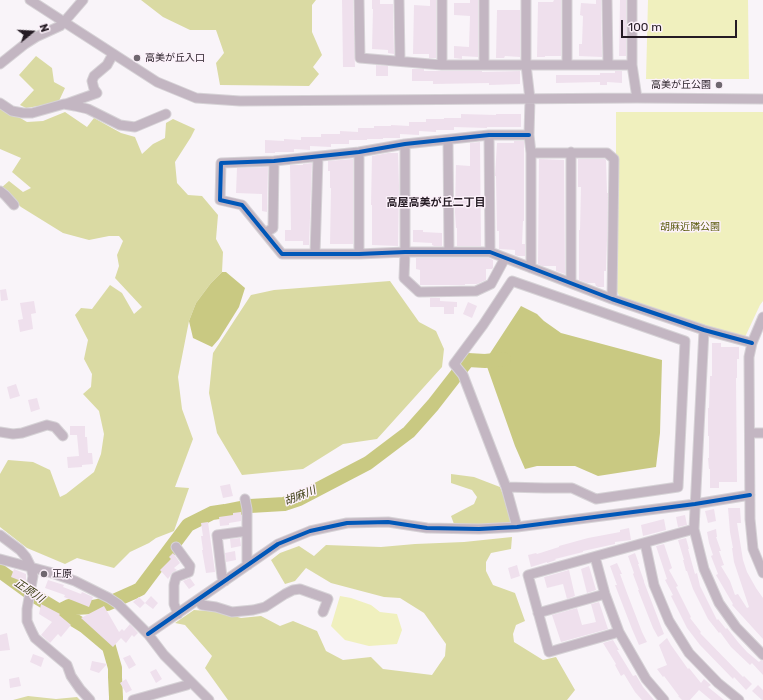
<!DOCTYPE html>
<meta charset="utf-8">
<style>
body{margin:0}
#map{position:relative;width:763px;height:700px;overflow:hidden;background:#f9f4f9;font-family:Rubik,sans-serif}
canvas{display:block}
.north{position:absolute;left:12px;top:12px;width:40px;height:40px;-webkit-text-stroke:3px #fcf1fa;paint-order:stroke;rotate:72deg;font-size:11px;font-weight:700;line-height:16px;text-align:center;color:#251b24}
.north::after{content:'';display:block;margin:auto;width:14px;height:18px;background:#251b24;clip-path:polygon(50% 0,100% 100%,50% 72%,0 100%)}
.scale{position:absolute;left:621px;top:20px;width:116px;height:18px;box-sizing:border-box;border:2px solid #251b24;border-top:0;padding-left:5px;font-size:12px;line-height:14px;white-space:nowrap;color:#251b24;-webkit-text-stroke:3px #fcf1fa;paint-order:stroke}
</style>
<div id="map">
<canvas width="763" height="700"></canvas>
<div class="north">N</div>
<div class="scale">100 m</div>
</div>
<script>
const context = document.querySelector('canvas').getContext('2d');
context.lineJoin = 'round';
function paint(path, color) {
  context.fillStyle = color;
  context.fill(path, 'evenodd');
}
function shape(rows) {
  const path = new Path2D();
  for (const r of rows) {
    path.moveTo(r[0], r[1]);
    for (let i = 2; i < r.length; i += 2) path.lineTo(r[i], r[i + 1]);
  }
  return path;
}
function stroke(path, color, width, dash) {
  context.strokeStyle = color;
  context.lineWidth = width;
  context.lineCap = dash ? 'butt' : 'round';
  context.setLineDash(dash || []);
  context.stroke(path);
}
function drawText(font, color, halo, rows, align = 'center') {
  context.font = font + ' Rubik,"Noto Sans JP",sans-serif';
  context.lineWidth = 3;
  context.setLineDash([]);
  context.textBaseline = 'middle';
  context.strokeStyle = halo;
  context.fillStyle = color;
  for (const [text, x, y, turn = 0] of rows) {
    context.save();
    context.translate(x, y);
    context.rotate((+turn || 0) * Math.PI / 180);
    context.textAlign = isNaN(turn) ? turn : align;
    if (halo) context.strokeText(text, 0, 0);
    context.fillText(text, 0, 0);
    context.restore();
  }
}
paint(shape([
 [648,0,748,0,749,79,646,79],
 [616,112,763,112,763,301,760,305,745,337,710,327,620,298,617,291,616,278],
 [340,596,351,598,371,605,380,612,397,614,402,630,397,644,369,646,345,640,331,626]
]), '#f0f0be');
paint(shape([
 [141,0,316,0,312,5,312,32,322,55,313,67,319,74,309,86,220,85,216,63,224,53,216,30,190,30,163,17],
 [36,56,52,68,54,82,65,88,58,103,26,108,20,105,34,90,19,75],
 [0,106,27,122,43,121,65,112,87,127,94,118,121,133,135,137,142,154,153,144,165,138,166,123,173,119,195,129,191,137,175,162,177,183,188,195,202,196,218,215,216,239,223,252,222,272,211,283,196,303,189,321,178,377,182,409,193,439,175,487,189,488,174,531,156,538,149,543,130,552,114,568,77,558,65,564,27,548,0,527,0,474,8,460,33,462,50,470,60,497,66,494,94,472,101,454,104,434,99,411,83,394,91,387,92,374,84,359,88,340,75,315,81,308,92,309,110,285,122,293,134,314,142,307,115,278,119,266,117,255,123,241,119,236,109,236,89,240,63,233,21,207,1,188,9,181,23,192,31,188,12,172,21,158,0,149],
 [390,281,407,305,419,322,436,331,444,349,442,367,377,439,343,444,303,469,242,475,217,433,209,393,213,353,251,295,274,290],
 [451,474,474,477,500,487,514,523,483,526,454,524,451,516,474,504,477,497,472,490,451,483],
 [512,537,511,549,491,553,486,562,486,571,493,585,515,593,525,621,516,625,513,634,514,642,543,660,556,657,575,690,567,700,228,700,205,668,212,656,185,625,175,623,194,610,220,612,241,618,261,616,280,626,293,621,317,631,326,651,343,660,371,657,383,669,432,675,445,656,446,644,424,613,400,598,384,597,331,583,306,568,295,581,285,584,271,560,280,553,299,546,314,556,326,545,381,547,415,544,464,542],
 [28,696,56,699,77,697,80,700,13,700]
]), '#dadaa3');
paint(shape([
 [222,272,226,272,245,288,239,307,219,339,212,347,193,338,189,321,196,303,211,283],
 [521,306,537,314,544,321,561,333,662,360,660,433,656,467,598,476,575,466,537,466,525,469,515,446,485,361]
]), '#c9c982');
stroke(shape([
 [0,571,33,595,84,626,109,647,115,668,115,677,116,697,116,700],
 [59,611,69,606,75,608,92,607,107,604,134,592,140,589,188,525,212,513,225,511,250,506,284,504,299,499,368,463,409,432,433,405,468,360,485,361,504,359]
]), '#c9c982', 14);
paint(shape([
 [342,0,353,0,355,67,343,67],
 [372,0,380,0,380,4,393,4,394,54,388,53,388,50,372,49,373,9,372,9],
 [430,0,436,0,436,58,429,58,429,54,413,54,414,5,430,6],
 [470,0,478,0,478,57,462,56,462,59,454,58,454,46,469,47,470,16,454,15,454,3,470,3],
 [554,0,561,0,561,56,545,56,545,57,537,57,538,2,553,2],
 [596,0,601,0,602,57,579,56,579,44,582,44,583,16,580,15,581,3,596,4],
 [620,0,626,0,626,56,619,56],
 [497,10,520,10,520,57,505,56,504,58,496,58],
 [376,65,388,66,388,76,376,76],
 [412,69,424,69,424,71,482,71,482,72,520,71,520,84,489,85,489,83,433,84,433,81,412,81],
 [615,71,622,71,622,83,607,82,607,85,600,85,600,82,556,83,556,75,600,75,600,73,615,73],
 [461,114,496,115,496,114,521,114,521,127,487,127,487,128,454,127,454,130,436,130,436,132,419,131,419,135,400,134,400,138,383,138,383,139,367,139,367,140,349,140,349,144,331,144,331,147,310,146,310,150,294,149,294,152,275,152,275,153,265,153,265,140,284,141,284,139,301,140,301,137,321,137,321,134,340,134,340,131,358,132,358,128,374,128,374,126,391,126,391,125,409,126,409,122,426,122,426,119,444,119,444,118,461,118],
 [514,141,524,141,524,221,523,221,522,244,525,244,525,256,518,256,515,255,515,250,499,249,499,231,497,231,496,176,495,176,497,143,514,143],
 [480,142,481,246,457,246,457,228,456,228,455,212,456,165,470,166,470,143],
 [388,153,398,153,399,186,398,246,372,245,372,205,371,205,372,156],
 [353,159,353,244,330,244,331,188,330,188,330,171,328,171,328,161],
 [539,159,564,160,565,274,556,271,556,266,542,266,538,264],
 [578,159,605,159,606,160,607,193,608,193,607,240,606,271,604,271,604,287,598,287,596,286,595,283,587,283,579,280,579,230,580,230,581,187,578,187],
 [312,163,309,245,303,245,303,241,285,241,285,230,291,230,290,165,303,165,303,164],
 [268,167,267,212,262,211,262,194,236,193,237,168],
 [413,230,423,230,423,232,442,233,442,246,434,246,432,245,432,243,413,242],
 [416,258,489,258,493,260,493,268,492,269,486,269,486,280,477,284,465,284,465,285,420,285,420,270,416,269],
 [6,289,8,300,1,301,0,290],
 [430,298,440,298,440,301,457,302,457,307,454,307,454,314,444,314,444,307,430,307],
 [34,301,36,313,31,314,33,329,20,332,18,320,23,319,20,303],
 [468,302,477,306,472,318,463,314],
 [712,343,721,343,721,347,739,347,739,359,737,359,737,378,736,378,737,482,719,482,719,488,710,488,710,469,709,469,708,458,709,458,709,436,708,436,708,408,709,408,710,376,712,376],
 [16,384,20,396,10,399,7,387],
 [37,398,40,409,31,412,28,400],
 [70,426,85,426,85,437,87,437,88,453,92,453,93,464,82,465,82,467,68,468,67,457,79,456,77,435,70,435],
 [230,484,233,496,223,498,220,486],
 [728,508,740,508,741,523,737,523,743,560,747,572,756,588,763,598,763,639,732,605,733,604,716,575,718,574,711,556,713,555,709,543,707,532,716,529,717,537,716,537,721,551,719,551,724,565,721,566,730,581,735,595,738,594,747,608,749,607,734,562,732,548,733,548,730,532],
 [714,509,716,521,708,523,705,511],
 [241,512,241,521,229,523,229,525,220,526,219,517,233,515,233,513],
 [685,515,687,525,678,527,676,517],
 [664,519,666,530,643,536,641,525],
 [208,522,215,572,206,573,202,550,203,550,201,536,203,536,201,523],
 [629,528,631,540,615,542,615,544,583,551,583,552,555,559,556,560,547,563,547,562,531,567,528,555,536,553,537,554,559,547,559,546,588,538,620,532,620,530],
 [240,538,241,546,231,548,230,539],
 [686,538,689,549,688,549,695,574,697,573,700,586,717,620,718,619,726,629,727,628,738,642,747,652,759,662,761,660,763,661,763,675,752,663,750,665,731,647,720,632,719,633,708,619,693,589,687,571,686,571,683,560,684,560,678,540],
 [664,544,672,568,669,570,678,586,676,587,691,617,690,618,701,632,700,633,743,677,744,676,752,684,746,690,734,677,733,679,700,645,687,628,671,596,673,595,665,580,667,579,656,546],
 [235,551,236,560,226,562,225,553],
 [173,553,180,563,174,568,177,570,172,573,168,579,160,570,171,559,169,557],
 [635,553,639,564,638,564,644,581,644,582,664,634,658,637,653,628,638,590,639,590,633,574,634,573,628,556],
 [617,563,622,574,620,574,627,593,642,632,647,642,639,645,632,629,615,585,617,585,610,566],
 [517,565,520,576,511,579,508,568],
 [589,566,596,590,587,593,581,569],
 [14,569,26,574,26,583,11,577],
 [569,570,575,596,567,599,563,584,547,588,544,577],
 [190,578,195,585,189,589,183,581],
 [48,580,64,585,63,587,81,594,82,592,93,597,89,607,64,597,65,595,45,588],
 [151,596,158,603,153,609,145,603],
 [139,597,145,603,140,608,133,602],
 [599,602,608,629,561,642,552,615,577,608,582,625,596,622,591,604],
 [41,604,60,614,59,615,71,625,61,637,58,634,50,643,41,635,52,622,39,614],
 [104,606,119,632,122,629,124,631,130,624,138,633,134,637,132,635,126,643,121,638,113,647,81,618],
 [7,633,10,650,0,651,0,635],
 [667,638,671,645,688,669,689,668,701,683,704,679,711,685,708,687,724,700,711,700,699,690,690,700,682,700,678,696,679,696,664,676,663,677,657,669,667,665,659,645],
 [613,640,619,650,617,650,633,676,636,675,643,687,654,700,642,700,635,692,624,674,621,676,615,665,616,664,603,643],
 [33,654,44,658,41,667,30,662],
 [130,655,136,665,129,669,123,658],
 [92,661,107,664,99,673,90,670],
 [156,669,162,679,156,683,150,672],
 [19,677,21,686,10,688,9,679],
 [126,679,132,690,126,693,120,683],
 [758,685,763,690,763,700,762,700,752,691]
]), '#efe0ed');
const minor = shape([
 [30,0,157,82,196,98,240,101,637,98,763,99],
 [359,0,360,58,442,65,632,65],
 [399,0,400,61],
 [442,0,442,65],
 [484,0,484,65],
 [526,0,526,65,530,99,529,135,531,153,531,268],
 [607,0,608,65],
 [632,0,632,65,637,98],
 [0,64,25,44,36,37,60,26,64,22,83,0],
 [567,65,567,0],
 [0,103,12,111,23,113,32,113,64,104,75,106,88,109,120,125,135,127,166,114],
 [66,104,97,93,94,89,92,81,94,76,107,65,113,54],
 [489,135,490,252],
 [529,135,489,135,405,144,359,152,274,161,221,163,220,200,242,205,282,254,359,254,405,252,490,252,612,299,704,330,752,343],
 [448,140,449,252],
 [405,144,405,252,404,278,419,292,476,291,491,284,505,258],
 [359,152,359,254],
 [531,153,607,153,614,159,612,299],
 [0,191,5,195,14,205],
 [265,233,273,228,274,161],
 [315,254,318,157],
 [571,283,571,152],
 [763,317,752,343,749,357,750,519,753,549,763,573],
 [704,330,694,529,704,569,719,603,736,627,763,655],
 [0,432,13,434,22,433,47,425,55,427,63,436],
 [750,433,763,433],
 [506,487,544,488,572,488,596,499,678,487,685,341,512,281,483,325,454,364,463,375,506,487,517,527],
 [245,499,247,509,247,562,248,565],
 [0,535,20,550,26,557,31,567,33,576,27,609,27,621,31,630,35,638,67,665,71,676,80,689,90,700],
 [645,543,654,585,669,621,689,653,718,683,739,700],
 [176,547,190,566,189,572,176,577,174,585,174,604,178,614],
 [595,557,605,594,619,632,646,679,664,700],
 [0,559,49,572,75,581,109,598,118,604,148,634,164,655,209,700],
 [225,581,222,577,217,535,247,531],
 [198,600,202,605,216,607,232,612,253,610,265,607,285,594,293,590,300,589,328,599,323,612],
 [538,613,605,594],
 [619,632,549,652,528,575,694,529],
 [148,634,278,544,310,531,347,523,388,522,427,528,479,529,517,527,695,504,750,495],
 [133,700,187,685,190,681]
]);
stroke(minor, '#d6d2d6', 11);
stroke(minor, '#c3b6c2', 9);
stroke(shape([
 [529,135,489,135,405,144,359,152,274,161,221,163,220,200,242,205,282,254,359,254,405,252,490,252,612,299,704,330,752,343],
 [148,634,278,544,310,531,347,523,388,522,427,528,479,529,517,527,695,504,750,495]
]), '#0057b8', 4);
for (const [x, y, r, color] of [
 [137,58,4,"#6f676f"],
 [719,85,4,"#6f676f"],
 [44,574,4,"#6f676f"]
]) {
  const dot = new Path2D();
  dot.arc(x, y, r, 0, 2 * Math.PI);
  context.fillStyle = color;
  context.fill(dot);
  stroke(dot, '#fcf1fa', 1.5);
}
drawText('10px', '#251b24', '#fcf1fa', [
 ["高美が丘入口",145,58],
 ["高美が丘公園",711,85,"right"],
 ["正原",52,574]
], 'left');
drawText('10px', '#5a5b0d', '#fcf1fa', [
 ["胡麻近隣公園",690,227]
]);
drawText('bold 11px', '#251b24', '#fcf1fa', [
 ["高屋高美が丘二丁目",436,203]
]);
drawText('italic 11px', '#3c3d12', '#fcf1fa', [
 ["胡麻川",300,496,-22],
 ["正原川",29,591,34]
]);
</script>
